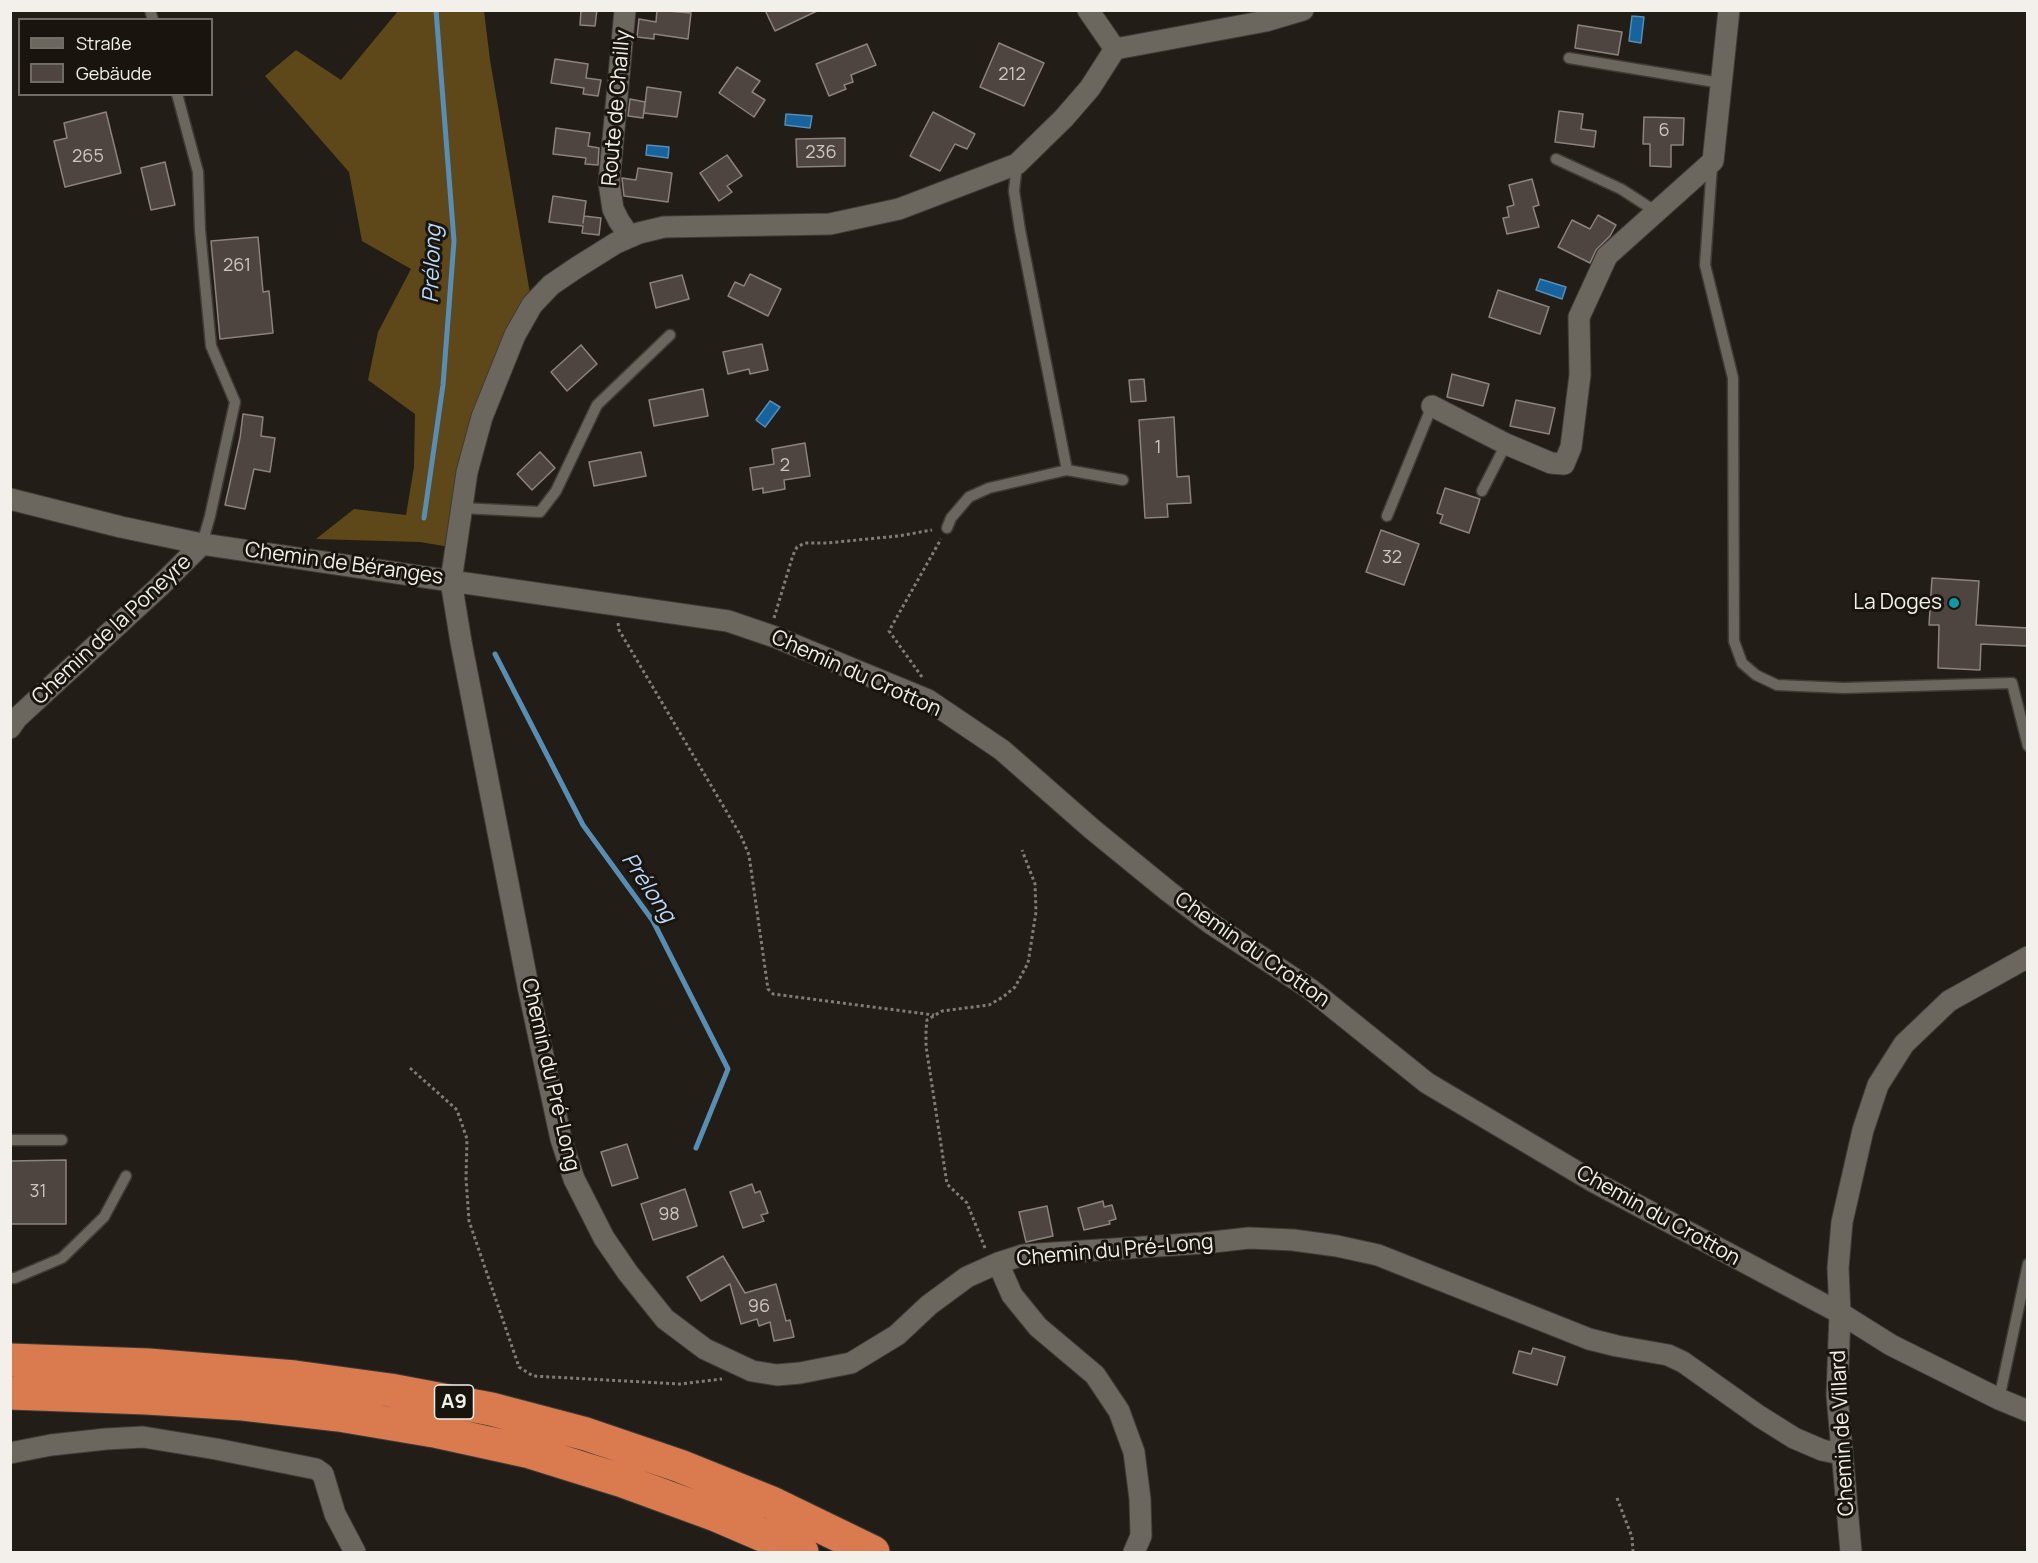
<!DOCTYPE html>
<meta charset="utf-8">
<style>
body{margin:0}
#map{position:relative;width:2038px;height:1563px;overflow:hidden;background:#221e17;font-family:Manrope,sans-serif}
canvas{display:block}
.frame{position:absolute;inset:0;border:12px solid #f3f0eb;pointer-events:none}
.legend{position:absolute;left:18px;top:18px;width:195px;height:78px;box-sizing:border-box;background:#19150e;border:2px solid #706d66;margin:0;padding:8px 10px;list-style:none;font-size:18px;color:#f3f0eb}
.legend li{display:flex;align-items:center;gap:12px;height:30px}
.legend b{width:30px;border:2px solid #706d66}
</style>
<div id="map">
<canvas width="2038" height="1563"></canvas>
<div class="frame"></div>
<ul class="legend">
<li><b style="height:8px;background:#6c675e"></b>Straße</li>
<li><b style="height:16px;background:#4e4440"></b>Gebäude</li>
</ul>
</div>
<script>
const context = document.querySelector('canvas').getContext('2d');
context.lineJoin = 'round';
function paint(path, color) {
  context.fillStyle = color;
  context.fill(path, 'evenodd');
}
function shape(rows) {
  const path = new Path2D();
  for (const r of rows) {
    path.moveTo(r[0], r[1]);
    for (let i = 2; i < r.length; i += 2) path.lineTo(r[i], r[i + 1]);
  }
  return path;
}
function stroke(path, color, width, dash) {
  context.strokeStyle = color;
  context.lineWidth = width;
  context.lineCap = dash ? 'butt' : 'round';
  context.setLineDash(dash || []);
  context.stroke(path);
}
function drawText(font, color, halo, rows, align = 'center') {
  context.font = font + ' Manrope,sans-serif';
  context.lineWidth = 6;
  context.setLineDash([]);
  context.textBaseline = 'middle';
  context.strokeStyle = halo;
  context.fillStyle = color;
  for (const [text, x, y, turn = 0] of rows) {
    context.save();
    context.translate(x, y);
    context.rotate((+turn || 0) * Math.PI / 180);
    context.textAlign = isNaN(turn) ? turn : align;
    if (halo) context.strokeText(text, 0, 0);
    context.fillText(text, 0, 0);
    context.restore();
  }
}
paint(shape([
 [398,11,484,11,490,60,532,305,515,335,456,548,420,542,316,539,354,509,406,515,414,467,415,414,368,380,378,332,411,269,362,241,349,172,265,76,296,50,341,80]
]), '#5e4819');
const water = shape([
 [1632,16,1644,17,1641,43,1629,41,1632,16],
 [786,114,812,116,810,128,785,125,786,114],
 [647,145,669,147,668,158,646,155,647,145],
 [1540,279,1566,287,1562,299,1536,290,1540,279],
 [770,401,780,407,765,427,756,420,770,401]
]);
paint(water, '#16639d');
stroke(water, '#588db4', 1.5);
stroke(shape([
 [424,518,443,385,454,241,436,10],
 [495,654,583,825,653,921,728,1069,696,1148]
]), '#588db4', 5);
const building = shape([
 [581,10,597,10,595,26,580,25,581,10],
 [657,10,691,13,688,39,654,34,654,39,637,37,639,19,656,22,657,10],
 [765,10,819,10,775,31,765,10],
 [1578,25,1622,32,1618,55,1575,48,1578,25],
 [999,43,1044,63,1024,106,980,87,999,43],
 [867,44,876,65,851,75,853,82,844,85,846,89,829,96,816,64,867,44],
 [555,59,588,64,586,78,601,80,598,96,583,94,584,88,551,83,555,59],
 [737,67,760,81,752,92,765,100,754,117,719,93,737,67],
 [647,87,681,92,677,117,644,113,647,87],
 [630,99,645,102,643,118,628,116,630,99],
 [1559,111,1583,114,1581,129,1596,131,1594,147,1555,142,1559,111],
 [106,112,121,173,65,187,54,141,67,138,64,123,106,112],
 [933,112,975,134,967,149,955,144,940,171,910,156,933,112],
 [1644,117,1684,118,1683,145,1671,145,1671,167,1650,166,1650,144,1643,144,1644,117],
 [556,128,590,133,588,146,599,148,598,165,585,164,586,158,553,154,556,128],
 [845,138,845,166,797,167,796,139,845,138],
 [727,155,742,176,727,186,732,192,719,201,700,173,727,155],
 [165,162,175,205,151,210,141,168,165,162],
 [638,168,672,173,668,202,624,196,622,178,636,180,638,168],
 [1532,179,1539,205,1533,207,1539,227,1507,234,1503,218,1509,217,1507,207,1514,205,1509,185,1532,179],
 [553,196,586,201,583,223,584,216,601,218,599,235,582,233,583,226,549,222,553,196],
 [1598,215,1616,225,1610,236,1596,250,1590,263,1558,247,1572,220,1590,229,1598,215],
 [258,237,263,292,269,291,273,333,220,339,211,241,258,237],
 [750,274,781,289,768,316,728,296,735,282,744,286,750,274],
 [682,275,689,299,656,308,650,283,682,275],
 [1498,290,1549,307,1540,334,1489,317,1498,290],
 [762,344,768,370,750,374,749,369,728,374,723,352,762,344],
 [581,345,597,364,567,391,551,372,581,345],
 [1452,374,1489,384,1483,406,1447,397,1452,374],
 [1144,379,1146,401,1131,402,1129,380,1144,379],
 [703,389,708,416,654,426,649,400,703,389],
 [1516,400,1555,408,1549,434,1510,426,1516,400],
 [243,414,263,417,261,436,275,438,270,472,254,469,245,509,225,505,240,438,243,414],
 [1174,417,1177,477,1189,476,1191,503,1167,504,1168,517,1145,518,1139,420,1174,417],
 [805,443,810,476,784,480,785,489,763,493,763,488,753,490,750,468,774,464,772,449,805,443],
 [540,452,555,468,532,490,517,474,540,452],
 [641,452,646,476,594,486,589,462,641,452],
 [1445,488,1480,499,1469,533,1440,523,1443,515,1437,513,1445,488],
 [1381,530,1419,544,1404,585,1366,572,1381,530],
 [1932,578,1979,581,1976,625,2028,628,2028,646,1981,644,1980,670,1938,668,1939,625,1929,625,1932,578],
 [627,1144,638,1178,612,1186,601,1152,627,1144],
 [66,1160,66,1224,10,1224,10,1161,66,1160],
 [752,1184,755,1193,760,1191,768,1213,761,1215,764,1221,743,1228,730,1192,752,1184],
 [685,1189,697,1226,653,1240,641,1204,685,1189],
 [1103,1201,1104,1207,1112,1205,1116,1219,1109,1221,1110,1224,1084,1230,1078,1208,1103,1201],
 [1047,1206,1053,1236,1026,1242,1019,1212,1047,1206],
 [723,1256,745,1293,776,1284,786,1321,790,1320,794,1337,774,1341,770,1322,759,1326,757,1319,741,1324,730,1284,701,1301,687,1277,723,1256],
 [1533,1348,1565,1357,1557,1385,1513,1373,1519,1351,1531,1354,1533,1348]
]);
paint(building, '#4e4440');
stroke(building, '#8d827d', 1.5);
const service = shape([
 [150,10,153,20],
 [1569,58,1721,83],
 [177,94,198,172,200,230,211,346,235,402,210,516,202,544],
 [1556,159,1621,189,1655,211],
 [1712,165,1705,265,1733,378,1734,641,1742,663,1756,675,1777,685,1844,688,2012,683,2028,746],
 [1067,470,1123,480],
 [1482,491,1506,444],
 [462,508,540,512,556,491,597,405,670,335],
 [1387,516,1432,406],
 [947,528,951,518,969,497,989,488,1067,470,1020,230,1014,191,1017,164],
 [10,1140,62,1140],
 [10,1278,15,1278,62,1258,104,1217,126,1176],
 [1999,1399,2028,1264]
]);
const minor = shape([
 [625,10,609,183,613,209,619,221,630,237],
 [1088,10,1115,49],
 [1432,406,1506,444,1551,463,1564,464,1571,447,1580,375,1579,317,1607,256,1713,161,1729,10],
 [10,499,121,527,202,544,451,581,467,472,482,417,515,335,532,305,551,285,576,268,616,243,639,233,664,227,830,224,899,209,1017,164,1064,118,1090,88,1115,49,1266,21,1303,10],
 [10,728,17,718,159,587,202,544],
 [998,1263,1012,1295,1038,1327,1095,1375,1119,1411,1134,1452,1140,1499,1141,1536,1134,1552],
 [10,1453,51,1445,106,1439,143,1437,216,1449,316,1469,323,1474,335,1514,355,1552],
 [1841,1454,1822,1450,1794,1438,1759,1416,1683,1362,1668,1355,1617,1346,1589,1339,1378,1255,1337,1246,1293,1240,1249,1238,1204,1243,1023,1255,998,1263,967,1277,929,1305,897,1335,851,1363,800,1373,777,1375,752,1371,705,1349,665,1319,628,1273,604,1238,574,1179,561,1139,529,991,461,642,451,581,728,621,775,637,928,700,1002,750,1092,829,1168,891,1210,923,1310,989,1427,1083,1594,1182,1840,1313,1891,1345,1999,1399,2028,1411],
 [1851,1552,1837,1395,1840,1313,1838,1268,1842,1222,1863,1130,1878,1085,1904,1044,1949,1001,2028,957]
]);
const motorway = shape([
 [10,1360,148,1365,295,1377,390,1390,491,1409,586,1434,680,1466,772,1503,873,1552],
 [10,1393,147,1398,243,1404,339,1415,434,1431,530,1452,623,1481,716,1515,802,1552]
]);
stroke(service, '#3f3b36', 13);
stroke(minor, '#3f3b36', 23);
stroke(motorway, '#3f3b36', 35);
stroke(shape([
 [774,618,793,555,797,547,805,543,827,543,898,536,932,530],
 [618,623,619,630,741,836,749,855,768,989,773,994,934,1015],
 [922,677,889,631,941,539],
 [410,1068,457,1110,467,1139,466,1178,469,1221,519,1367,533,1376,680,1384,722,1379],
 [985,1248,967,1203,947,1184,926,1046,926,1030,927,1020,942,1011,989,1005,1003,997,1015,987,1028,963,1036,912,1035,884,1022,850],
 [1617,1498,1632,1537,1633,1552]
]), '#807d76', 3, [3, 3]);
stroke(service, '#6c675e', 10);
stroke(minor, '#6c675e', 21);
stroke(motorway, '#d97b4e', 33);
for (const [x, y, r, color] of [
 [1954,603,6,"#0f9aa8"]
]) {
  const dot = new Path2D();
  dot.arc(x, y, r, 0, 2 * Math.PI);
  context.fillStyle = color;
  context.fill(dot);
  stroke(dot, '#19150e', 2);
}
drawText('18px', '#cac5c0', null, [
 ["212",1012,75],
 ["6",1664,131],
 ["236",821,153],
 ["265",88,157],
 ["261",237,266],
 ["1",1158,448],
 ["2",785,466],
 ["32",1392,558],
 ["31",38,1192],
 ["98",669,1215],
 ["96",759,1307]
]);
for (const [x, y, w] of [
 [454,1402,39]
]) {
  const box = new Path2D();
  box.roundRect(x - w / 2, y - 17, w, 34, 4.5);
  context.fillStyle = '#19150e';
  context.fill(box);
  stroke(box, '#f3f0eb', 1.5);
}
drawText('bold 20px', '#f3f0eb', null, [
 ["A9",454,1402]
]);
drawText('21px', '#f3f0eb', '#19150e', [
 ["Route de Chailly",617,108,-85],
 ["Chemin de Béranges",344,564,8],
 ["Chemin de la Poneyre",112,630,-43],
 ["Chemin du Crotton",856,674,24],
 ["Chemin du Crotton",1252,950,35],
 ["Chemin du Pré-Long",550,1075,77],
 ["Chemin du Crotton",1658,1216,29],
 ["Chemin du Pré-Long",1115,1251,-5],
 ["Chemin de Villard",1843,1433,-93]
]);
drawText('21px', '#f3f0eb', '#19150e', [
 ["La Doges",1942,603]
], 'right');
drawText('italic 22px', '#b8dbfc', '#19150e', [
 ["Prélong",433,264,-88],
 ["Prélong",648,888,56]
]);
</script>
